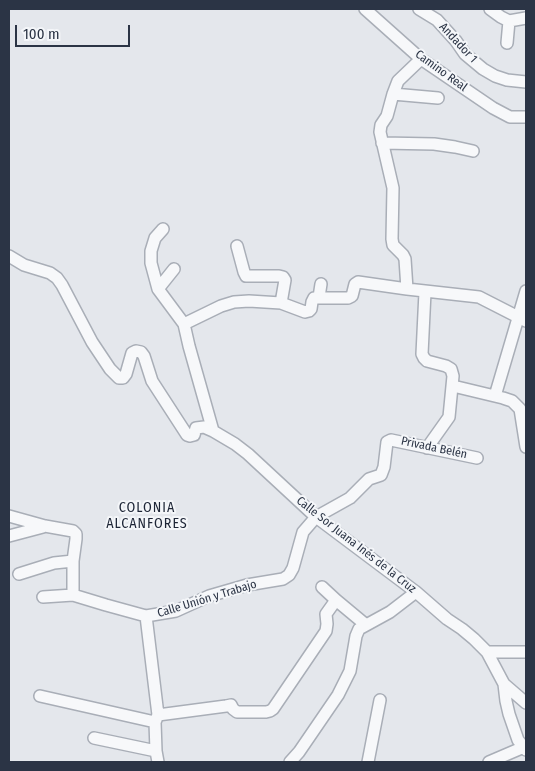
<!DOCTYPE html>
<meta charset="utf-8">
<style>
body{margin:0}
#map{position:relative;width:535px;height:771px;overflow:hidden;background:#e4e7ec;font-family:"Fira Sans Condensed",sans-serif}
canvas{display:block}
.frame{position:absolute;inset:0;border:10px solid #2b3445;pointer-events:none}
.scale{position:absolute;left:15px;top:25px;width:115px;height:22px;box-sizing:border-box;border:2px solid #2b3445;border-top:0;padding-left:6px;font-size:15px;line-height:18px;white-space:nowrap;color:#2b3445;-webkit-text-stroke:4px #f4f6f9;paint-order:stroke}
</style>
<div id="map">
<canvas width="535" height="771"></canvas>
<div class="frame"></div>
<div class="scale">100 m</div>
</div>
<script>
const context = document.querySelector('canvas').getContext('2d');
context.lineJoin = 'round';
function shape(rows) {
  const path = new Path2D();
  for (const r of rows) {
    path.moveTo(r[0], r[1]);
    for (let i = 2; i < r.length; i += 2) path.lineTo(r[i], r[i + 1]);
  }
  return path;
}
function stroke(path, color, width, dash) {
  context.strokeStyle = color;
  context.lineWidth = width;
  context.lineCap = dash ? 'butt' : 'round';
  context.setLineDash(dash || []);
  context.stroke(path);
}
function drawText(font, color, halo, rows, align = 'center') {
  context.font = font + ' "Fira Sans Condensed",sans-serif';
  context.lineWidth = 4;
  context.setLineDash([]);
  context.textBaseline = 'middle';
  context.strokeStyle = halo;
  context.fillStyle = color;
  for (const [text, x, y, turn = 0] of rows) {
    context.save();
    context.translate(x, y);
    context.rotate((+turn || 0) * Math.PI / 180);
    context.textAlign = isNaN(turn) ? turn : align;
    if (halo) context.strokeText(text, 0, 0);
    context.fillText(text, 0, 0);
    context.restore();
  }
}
const minor = shape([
 [365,9,421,59,493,108,510,117,526,117],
 [419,9,437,20,456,41,465,54,483,69,495,76,507,80,526,82],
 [490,9,501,17,509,21,526,18],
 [507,43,509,21],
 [421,59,398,81,393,94,387,116,381,125,380,132,393,188,392,239,393,245,403,255,405,259,407,289,479,297,526,321],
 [393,94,438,98],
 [382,143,434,144,455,147,473,151],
 [163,229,155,238,151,251,151,263,158,289,184,324,189,346,213,431],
 [237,246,244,272,246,276,279,276,283,277,285,280,281,303],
 [9,256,24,265,50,273,57,278,62,285,92,342,110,369,119,378,123,378,126,374,132,353,136,351,141,352,144,356,152,381,187,435,190,436,194,435,196,428,204,427,213,431,235,444,248,454,316,517,416,592,447,619,462,629,474,639,487,652,504,684,526,703],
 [158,289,174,269],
 [425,292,422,354,424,358,427,361,446,366,451,369,453,376,449,417,427,448],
 [319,297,321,284],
 [184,324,221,306,234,302,249,301,281,303,305,312,309,311,311,309,312,302,314,298,348,298,352,296,355,284,358,282,407,289],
 [453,386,503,398,512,401,520,409,526,447],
 [495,396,526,291],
 [9,516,45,526,73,531,76,534,76,539,73,561,73,595],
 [9,536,43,527],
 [19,574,54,563,73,561],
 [43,597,73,595,106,605,146,616],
 [336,600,366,625],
 [487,652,526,652],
 [504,684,506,701,509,714,518,740,526,750],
 [40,696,155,722],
 [158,715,226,706,231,705,233,709,237,712,266,712,270,711,273,709,326,631,327,624,326,614,336,600,322,587],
 [94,738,156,751],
 [158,762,156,751,155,722,158,715,146,616,176,611,209,596,247,585,283,579,289,575,293,568,303,532,316,517,350,498,369,479,381,475,384,467,387,442,391,440,477,458],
 [290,762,299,752,338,695,350,671,356,636,359,629,390,612,416,592],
 [368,762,380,700],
 [489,762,524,747]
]);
stroke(minor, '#a9aeb7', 14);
stroke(minor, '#f7f8fa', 11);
drawText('12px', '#2b3445', '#f4f6f9', [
 ["Andador 1",458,43,47],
 ["Camino Real",441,71,36],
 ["Privada Belén",434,448,12],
 ["Calle Sor Juana Inés de la Cruz",356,545,38],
 ["Calle Unión y Trabajo",207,599,-17]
]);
context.letterSpacing = '1px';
drawText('14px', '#1d2536', '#f4f6f9', [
 ["COLONIA",147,508],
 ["ALCANFORES",147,524]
]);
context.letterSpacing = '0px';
</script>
